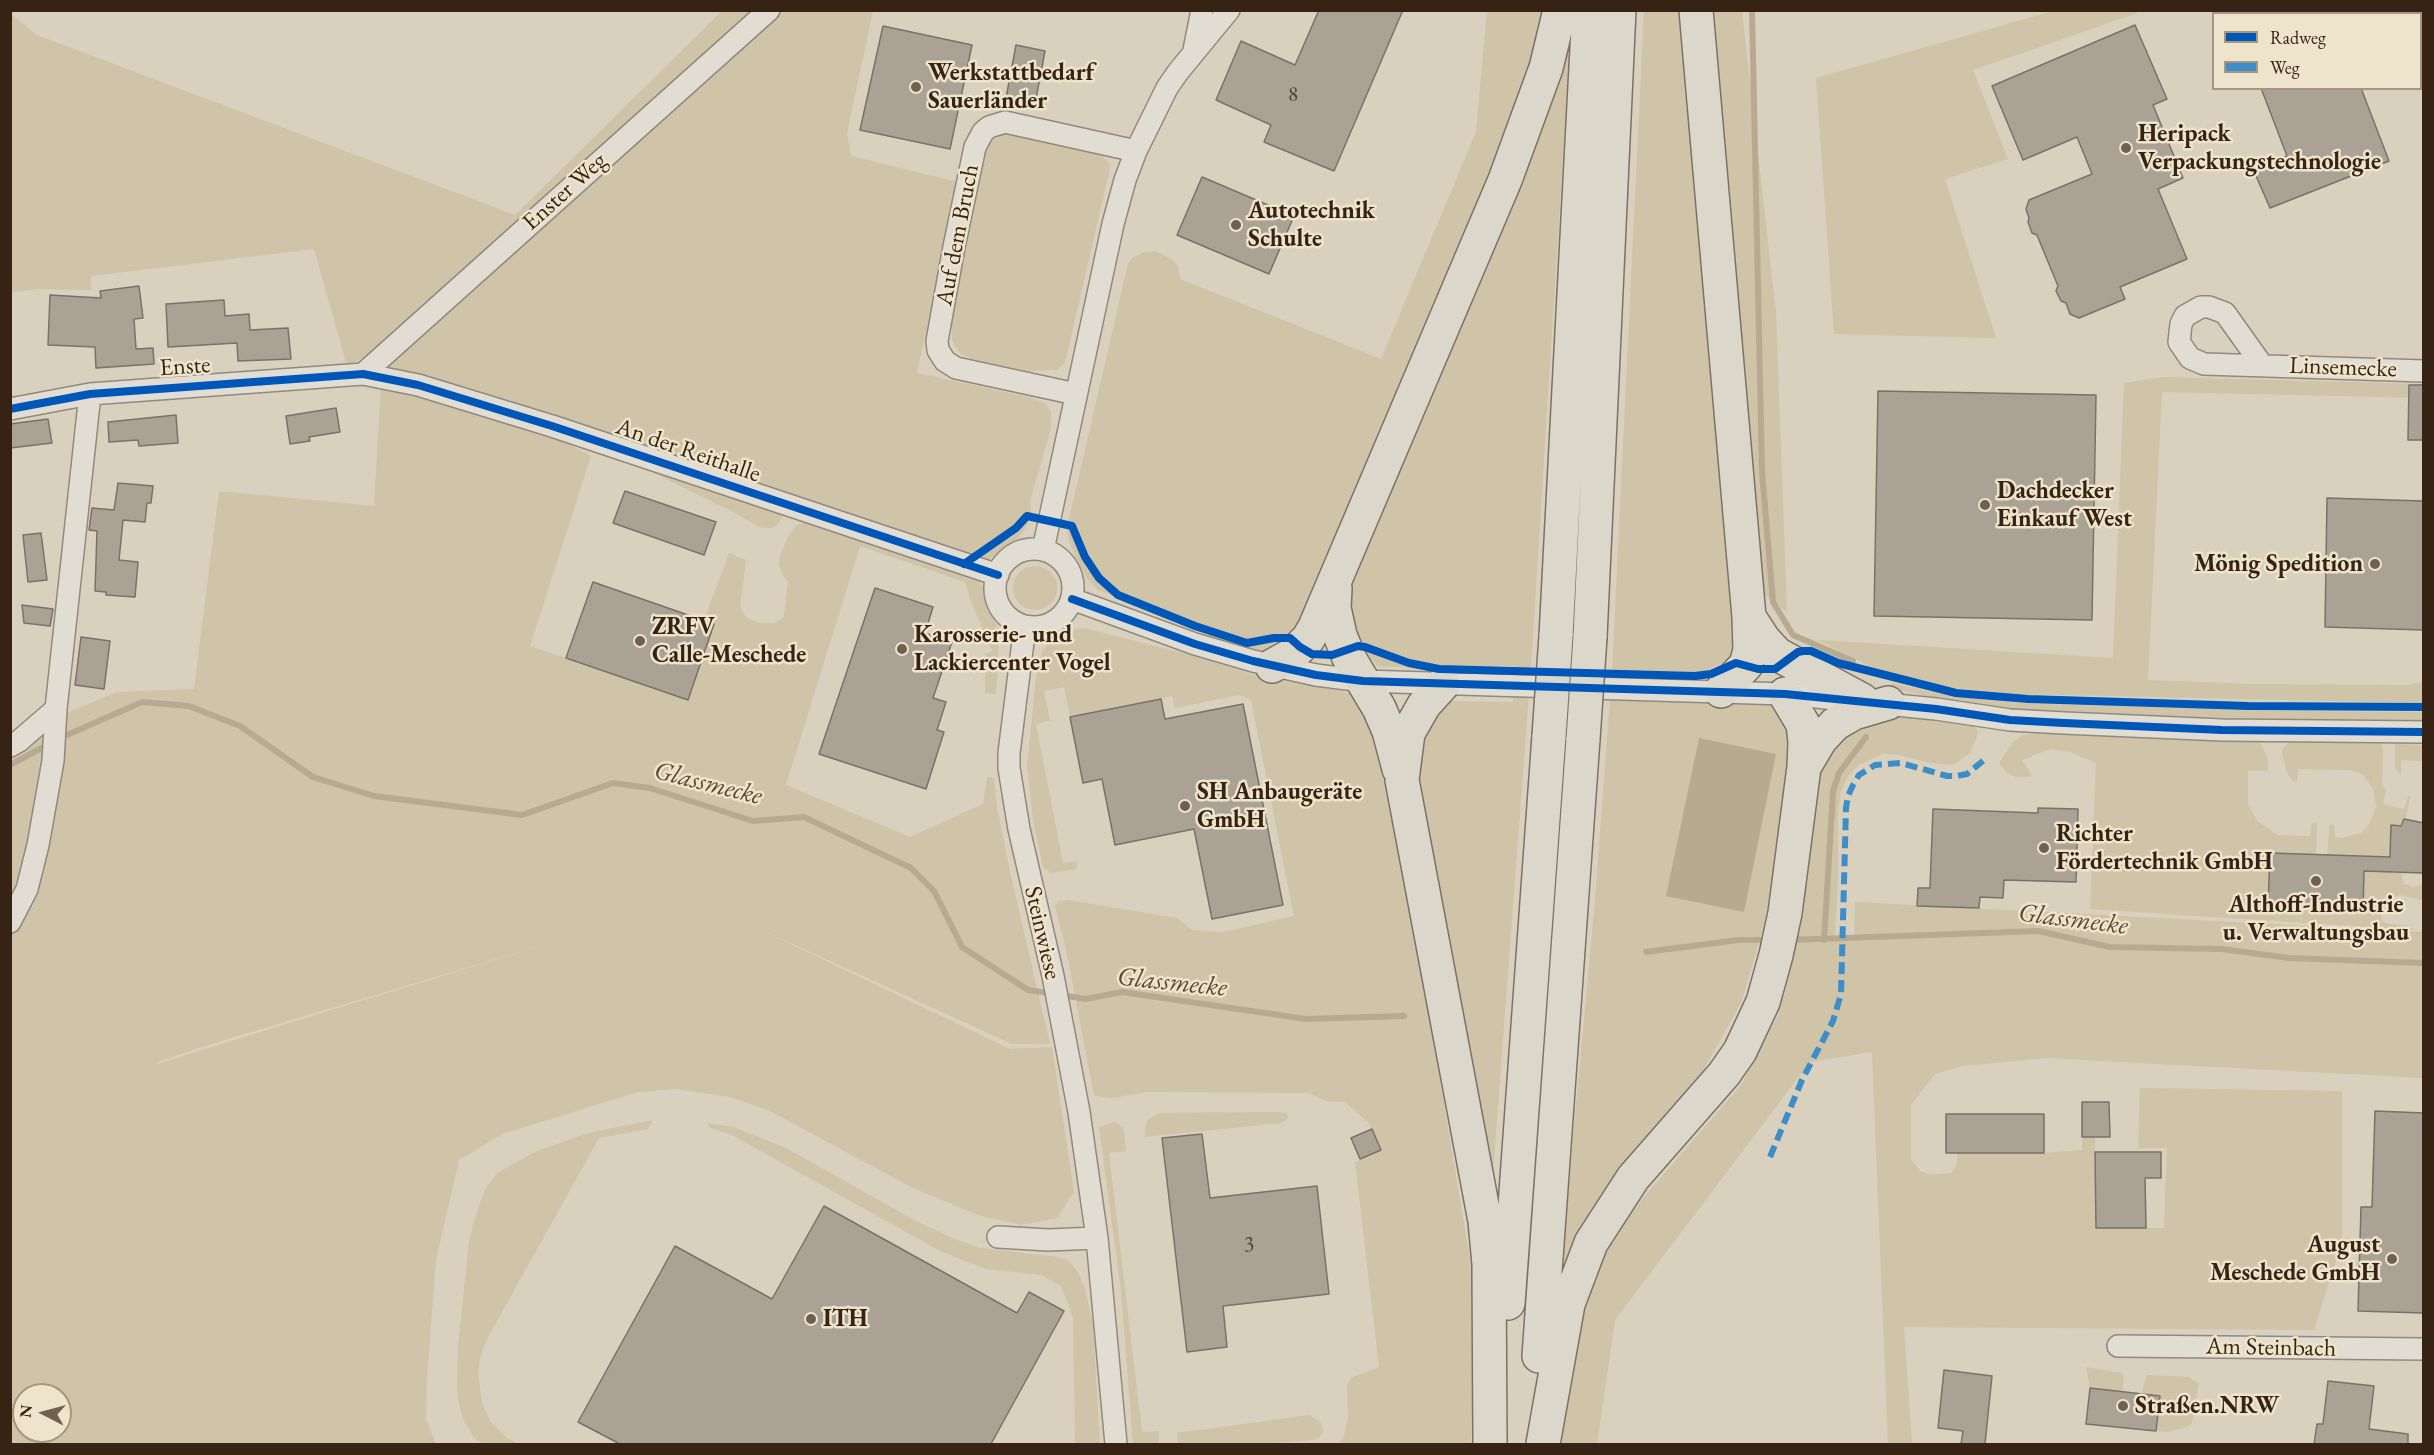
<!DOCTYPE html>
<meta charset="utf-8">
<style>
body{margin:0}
#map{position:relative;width:2434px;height:1455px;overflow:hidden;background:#d9d1bd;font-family:"EB Garamond",serif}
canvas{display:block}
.frame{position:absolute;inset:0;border:12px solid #372314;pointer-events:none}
.legend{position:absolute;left:2212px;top:12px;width:210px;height:78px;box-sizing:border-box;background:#eee4cc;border:2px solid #a59782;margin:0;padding:8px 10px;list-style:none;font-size:18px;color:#372314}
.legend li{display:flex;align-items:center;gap:12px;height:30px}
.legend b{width:30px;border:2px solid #a59782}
.north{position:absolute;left:12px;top:1383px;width:60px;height:60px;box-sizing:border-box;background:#eee4cc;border:2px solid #a59782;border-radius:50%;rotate:276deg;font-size:16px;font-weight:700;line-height:24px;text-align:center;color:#372314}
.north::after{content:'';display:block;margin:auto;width:21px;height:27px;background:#70604f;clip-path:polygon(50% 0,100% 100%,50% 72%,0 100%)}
</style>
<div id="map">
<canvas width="2434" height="1455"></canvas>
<div class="frame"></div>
<ul class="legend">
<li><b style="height:8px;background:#0057b8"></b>Radweg</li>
<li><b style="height:8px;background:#3d8ec8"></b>Weg</li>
</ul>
<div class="north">N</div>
</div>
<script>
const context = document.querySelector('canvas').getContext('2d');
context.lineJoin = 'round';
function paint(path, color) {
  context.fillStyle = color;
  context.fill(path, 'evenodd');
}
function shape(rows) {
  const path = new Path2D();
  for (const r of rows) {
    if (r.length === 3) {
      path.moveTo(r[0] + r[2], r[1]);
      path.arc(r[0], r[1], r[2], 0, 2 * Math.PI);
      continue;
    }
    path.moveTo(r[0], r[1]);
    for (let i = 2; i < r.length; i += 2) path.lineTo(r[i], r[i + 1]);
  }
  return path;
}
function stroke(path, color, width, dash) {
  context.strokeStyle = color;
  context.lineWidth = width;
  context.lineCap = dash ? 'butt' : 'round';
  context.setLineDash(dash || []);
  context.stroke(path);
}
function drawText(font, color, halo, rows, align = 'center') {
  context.font = font + ' "EB Garamond",serif';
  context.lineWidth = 5;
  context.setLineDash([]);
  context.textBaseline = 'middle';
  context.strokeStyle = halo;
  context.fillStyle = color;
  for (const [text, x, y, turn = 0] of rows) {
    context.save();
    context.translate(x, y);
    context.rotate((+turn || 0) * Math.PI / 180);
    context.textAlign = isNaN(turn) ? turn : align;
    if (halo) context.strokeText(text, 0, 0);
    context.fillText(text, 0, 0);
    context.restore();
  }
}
paint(shape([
 [2057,10,2143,11,1973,70,2008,159,1945,179,1996,338,1834,334,1816,78],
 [722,11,873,11,847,133,851,156,958,182,917,373,1029,397,1045,403,1051,412,1051,429,1030,501,1031,516,1025,529,1017,539,988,560,979,561,385,369,372,353,347,366,314,249,91,276,91,290,38,289,11,292,10,13,37,35,515,215],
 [1487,11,1544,11,1518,102,1308,621,1275,650,1259,650,1238,646,1217,639,1098,590,1086,577,1077,559,1069,542,1067,528,1128,264,1132,258,1144,252,1156,251,1171,259,1178,266,1180,279,1381,359,1476,132],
 [1644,11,1686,11,1739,655,1699,674,1632,673,1629,698,1767,703,1780,708,1795,745,1765,922,1741,1003,1697,1081,1596,1210,1561,1268,1595,900,1612,672],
 [1707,11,1742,11,1776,313,1787,612,1756,588],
 [1572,12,1531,666,1491,1199,1413,779,1420,727,1448,701,1513,702,1515,666,1378,667,1350,634,1348,580],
 [1005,133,1016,133,1100,153,1109,163,1110,168,1065,363,1057,370,1029,371,972,359,960,353,952,341,952,314,984,155,991,141],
 [2163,377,2423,384,2423,398,2162,392,2148,680,2251,684,2408,685,2423,682,2423,703,2021,694,1940,687,1878,670,1817,640,2113,658,2124,383],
 [381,386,533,425,591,456,530,646,687,700,714,624,704,620,729,553,746,560,740,606,743,613,749,619,759,623,774,623,784,617,788,581,782,574,779,564,780,556,789,535,797,525,806,521,977,575,983,588,987,610,997,625,999,633,996,694,985,693,985,654,992,651,970,599,965,582,860,546,786,785,910,837,983,804,987,777,994,778,997,808,1011,876,1050,1044,1012,1044,751,925,1010,1049,1052,1047,1074,1192,1057,1218,1021,1225,978,1215,913,1188,770,1111,730,1097,677,1089,638,1092,502,1134,459,1160,436,1260,427,1378,426,1420,436,1444,11,1444,11,736,117,692,194,689,219,491,374,506],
 [583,933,315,1015,157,1064,158,1062,211,1044],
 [24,1395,60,1395,60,1431,24,1431],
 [642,467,780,511,782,518,776,526,771,528,759,527,731,511],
 [1035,588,22],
 [1084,628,1187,654,1261,677,1339,690,1359,697,1384,746,1475,1289,1471,1444,1338,1444,1344,1436,1348,1418,1347,1385,1351,1378,1379,1367,1355,1162,1381,1150,1369,1123,1345,1102,1326,1101,1309,1093,1147,1092,1112,1098,1094,1096,1066,949,1055,906,1059,901,1068,900,1177,918,1192,930,1223,932,1294,916,1251,700,1239,695,1175,708,1172,696,1070,717,1064,687,1044,691,1050,721,1036,724,1063,863,1077,861,1076,869,1051,873,1043,867,1033,820,1027,766,1037,668,1043,650,1052,639,1062,632],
 [1892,683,1946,695,2016,703,2278,711,2423,712,2423,722,2095,715,2014,709,1947,701,1890,687],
 [1890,713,1973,725,1978,731,1977,736,1970,753,1953,765,1930,763,1899,755,1883,754,1859,765,1848,776,1841,791,1838,811,1838,880,1835,936,1854,936,1855,902,2423,932,2423,1078,2046,1058,1962,1066,1935,1074,1911,1105,1911,1159,1920,1171,1930,1175,1951,1173,1956,1167,1958,1153,2044,1153,2082,1150,2082,1137,2095,1137,2096,1228,2164,1228,2167,1148,2138,1148,2140,1088,2342,1091,2342,1242,2314,1330,1904,1327,1912,1444,1888,1444,1872,1052,1810,1062,1615,1320,1597,1444,1557,1444,1563,1379,1598,1257,1644,1197,1741,1085,1778,1016,1792,937,1811,788,1834,739],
 [2041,732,2259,741,2268,758,2268,771,2248,771,2248,804,2257,821,2278,835,2310,836,2312,823,2317,823,2317,828,2316,854,2270,853,2268,907,2363,910,2365,856,2327,855,2329,829,2329,825,2334,824,2335,837,2342,838,2361,833,2369,825,2376,806,2373,788,2362,774,2350,770,2298,769,2297,781,2294,782,2287,773,2282,754,2283,748,2290,741,2381,744,2383,750,2382,785,2386,790,2383,804,2404,809,2408,796,2410,796,2406,819,2403,820,2404,826,2391,826,2389,872,2402,873,2402,879,2404,884,2413,887,2424,884,2423,900,2399,895,2389,900,2383,907,2381,918,2382,921,2389,924,2406,925,2415,930,2090,909,2096,763,2071,752,2050,749,2022,760,2032,776,2025,777,2016,777,2007,773,1999,763,2012,743,2023,735],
 [2395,744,2423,745,2423,761,2401,760,2401,775,2395,768],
 [1277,1112,1287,1113,1288,1118,1281,1123,1144,1137,1147,1120,1159,1113],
 [653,1120,648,1129,599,1138,486,1341,480,1358,478,1373,482,1402,490,1421,507,1438,520,1444,482,1444,473,1436,462,1417,457,1392,458,1347,469,1241,477,1211,486,1188,497,1173,537,1151,588,1133],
 [1115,1122,1123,1127,1126,1151,1109,1153,1142,1432,1159,1431,1159,1444,1133,1444,1121,1291,1099,1127],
 [708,1123,734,1127,786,1148,916,1221,952,1238,980,1248,1058,1257,1069,1261,1077,1271,1085,1288,1093,1324,1100,1444,1075,1444,1073,1317,1061,1286,1041,1275,986,1269,940,1251,732,1135,708,1127],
 [2086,1367,2122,1373,2124,1378,2122,1392,2090,1388],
 [2147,1375,2188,1377,2199,1383,2192,1423,2187,1427,2169,1432,2156,1431,2160,1396,2141,1394],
 [1310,1415,1321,1423,1323,1432,1319,1438,1313,1440,1263,1444,1179,1444,1178,1442,1177,1433]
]), '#cfc3a8');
paint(shape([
 [1699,738,1776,754,1744,912,1666,896]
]), '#b8aa90');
stroke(shape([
 [1752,10,1762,472,1773,602,1793,635,1853,661],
 [58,739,142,702,189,706,240,726,313,777,374,796,522,815,613,783,650,788,753,821,804,817,911,868,934,891,962,947,1028,990,1086,999,1122,992,1306,1019,1404,1016],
 [10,765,49,744],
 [1790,940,2038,931,2110,947,2222,949,2289,958,2424,963],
 [1824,940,1833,791,1839,773,1866,737],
 [1646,952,1738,940,1771,940]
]), '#b8aa90', 6);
const building = shape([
 [1319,10,1403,10,1334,171,1264,142,1271,125,1216,100,1241,41,1295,65,1319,10],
 [2135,25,2167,99,2153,105,2183,178,2158,189,2187,259,2120,287,2125,299,2079,318,2070,314,2066,303,2061,301,2056,291,2058,286,2037,235,2032,233,2028,222,2029,218,2026,209,2029,200,2092,174,2077,137,2023,160,1992,86,2135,25],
 [883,26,972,45,950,149,860,130,883,26],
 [1016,45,1045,51,1035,104,1006,98,1016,45],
 [2261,88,2361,88,2389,161,2270,208,2253,169,2287,156,2261,88],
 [1202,177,1294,216,1269,274,1177,235,1202,177],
 [139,286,143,318,134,319,136,349,153,348,154,364,96,368,95,347,48,345,50,295,101,298,100,291,139,286],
 [224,300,225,316,249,314,250,330,288,328,291,359,238,361,237,343,168,347,166,304,224,300],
 [2409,385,2424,385,2424,440,2408,440,2409,385],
 [1878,391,2096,395,2092,620,1874,616,1878,391],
 [336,408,340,432,309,437,310,441,290,444,286,416,336,408],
 [176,415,178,443,139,446,138,440,109,442,108,422,176,415],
 [48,419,52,443,10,448,10,424,48,419],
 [118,483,153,486,151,503,147,503,145,522,123,520,119,560,138,562,135,597,106,595,106,592,95,591,97,531,89,530,92,508,114,510,118,483],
 [625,491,716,522,704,555,613,523,625,491],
 [2327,498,2424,501,2424,630,2325,627,2327,498],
 [41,533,47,580,28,582,23,535,41,533],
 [593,582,714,624,688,700,566,658,593,582],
 [875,588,933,607,925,633,952,642,933,698,946,702,937,730,944,732,926,789,819,754,875,588],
 [22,605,53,609,50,626,24,623,22,605],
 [81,637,110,641,104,689,75,685,81,637],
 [1161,699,1165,719,1243,704,1283,905,1212,919,1194,829,1115,845,1102,779,1083,783,1070,717,1161,699],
 [2038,808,2078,809,2076,882,2004,880,2003,898,1980,897,1979,908,1917,906,1918,888,1930,888,1933,809,2038,813,2038,808],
 [2404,819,2424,823,2424,873,2364,871,2363,910,2268,907,2270,853,2390,857,2391,825,2401,826,2404,819],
 [2082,1102,2109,1102,2110,1137,2082,1137,2082,1102],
 [2375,1111,2424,1113,2424,1313,2358,1311,2361,1207,2372,1207,2375,1111],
 [1946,1114,2044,1114,2044,1153,1946,1153,1946,1114],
 [1372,1129,1381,1150,1360,1159,1351,1138,1372,1129],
 [1202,1134,1210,1198,1317,1186,1329,1294,1223,1306,1227,1347,1187,1352,1162,1138,1202,1134],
 [2095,1152,2161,1152,2161,1178,2145,1178,2146,1228,2096,1228,2095,1152],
 [824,1206,1017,1313,1029,1292,1064,1311,991,1444,620,1444,578,1422,675,1246,772,1299,824,1206],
 [1944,1370,1992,1376,1985,1444,1961,1444,1963,1431,1938,1428,1944,1370],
 [2328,1381,2374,1386,2369,1429,2408,1434,2408,1444,2314,1444,2317,1424,2323,1424,2328,1381],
 [2090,1388,2160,1396,2156,1431,2086,1424,2090,1388]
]);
paint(building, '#aaa395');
stroke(building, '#7a7266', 1.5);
const street = shape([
 [1194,50,1202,10],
 [2262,365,2225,313,2209,307,2201,307,2185,316,2181,324,2179,342,2190,358,2204,364,2424,371],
 [363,374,769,10],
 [1076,394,956,368,945,361,938,350,937,341,954,247,975,147,983,132,989,127,1005,122,1136,151],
 [10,409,90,394,363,374,418,385,552,426,998,575],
 [1034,588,39],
 [1043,550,1113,224,1125,180,1136,151,1167,88,1178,72,1229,10],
 [1072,599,1195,644,1253,661,1316,675,1363,681,1785,694,1936,709,2010,720,2064,723,2222,730,2424,732],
 [1025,626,1009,753,1009,768,1019,829,1053,976,1079,1112,1097,1238,1116,1444],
 [10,746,19,741,56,709],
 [10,922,27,889,38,845,53,761,56,709,90,394],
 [998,1237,1048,1240,1097,1238],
 [2118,1346,2424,1349]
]);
const highway = shape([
 [1696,10,1749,617,1764,640,1777,654,1862,700],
 [1335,588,1334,608,1340,635,1349,658,1379,708,1389,731,1399,769],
 [1556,636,1589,10],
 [1590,637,1619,10],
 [1272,666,1292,655,1308,639,1315,627,1505,180,1546,68,1560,10],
 [1443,684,1424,705,1408,733,1402,780,1485,1221,1489,1264,1490,1444],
 [1721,691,1746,665,1750,650,1749,617],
 [1785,694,1803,724,1805,742,1804,767],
 [1508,1303,1549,736],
 [1539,1356,1583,739],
 [1543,1444,1568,1304,1591,1243,1633,1178,1724,1074,1740,1051,1763,1002,1776,955,1785,913,1804,767,1820,740,1835,724,1854,713,1888,703]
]);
stroke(street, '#908a7d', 24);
stroke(highway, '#7a7266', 36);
stroke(street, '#e2ddd3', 21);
stroke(highway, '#dcd7cb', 33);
const highwayBridge = shape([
 [1549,736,1556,636],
 [1583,739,1590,637]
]);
stroke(highwayBridge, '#7a7266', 36, []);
stroke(highwayBridge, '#dcd7cb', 33);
stroke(shape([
 [1770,1157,1802,1080,1833,1021,1841,994,1846,808,1848,796,1853,785,1859,775,1875,765,1901,763,1947,776,1957,776,1967,774,1984,760]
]), '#3d8ec8', 6, [12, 6]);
stroke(shape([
 [10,409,90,394,363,374,418,385,552,426,998,575],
 [964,564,1016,528,1027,516,1072,526,1085,557,1099,578,1118,595,1195,626,1247,643,1274,638,1290,638,1300,647,1312,654,1332,655,1358,646,1365,647,1409,663,1439,669,1695,676,1711,674,1736,663,1758,669,1775,669,1798,652,1803,651,1811,651,1838,663,1956,693,2028,699,2248,706,2424,707],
 [1072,599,1195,644,1253,661,1316,675,1363,681,1785,694,1936,709,2010,720,2064,723,2222,730,2424,732]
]), '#0057b8', 8);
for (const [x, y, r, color] of [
 [916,87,6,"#70604f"],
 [2126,148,6,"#70604f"],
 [1236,225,6,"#70604f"],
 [1985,505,6,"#70604f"],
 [2375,564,6,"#70604f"],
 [640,641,6,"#70604f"],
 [902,649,6,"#70604f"],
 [1185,806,6,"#70604f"],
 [2044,848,6,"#70604f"],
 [2316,881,6,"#70604f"],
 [2392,1259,6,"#70604f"],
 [811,1319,6,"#70604f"],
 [2123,1406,6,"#70604f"]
]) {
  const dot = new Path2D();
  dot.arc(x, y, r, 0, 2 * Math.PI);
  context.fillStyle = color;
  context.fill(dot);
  stroke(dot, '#eee4cc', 2);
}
drawText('21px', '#544334', null, [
 ["8",1293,95],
 ["3",1249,1245]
]);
drawText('bold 24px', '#372314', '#eee4cc', [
 ["Werkstattbedarf",928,73],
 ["Sauerländer",928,101],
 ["Heripack",2138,134],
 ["Verpackungstechnologie",2138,162],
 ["Autotechnik",1248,211],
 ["Schulte",1248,239],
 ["Dachdecker",1997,491],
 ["Einkauf West",1997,519],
 ["Mönig Spedition",2363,564,"right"],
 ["ZRFV",652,627],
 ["Calle-Meschede",652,655],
 ["Karosserie- und",914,635],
 ["Lackiercenter Vogel",914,663],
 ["SH Anbaugeräte",1197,792],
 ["GmbH",1197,820],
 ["Richter",2056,834],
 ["Fördertechnik GmbH",2056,862],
 ["Althoff-Industrie",2316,905,"center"],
 ["u. Verwaltungsbau",2316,933,"center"],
 ["August",2380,1245,"right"],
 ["Meschede GmbH",2380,1273,"right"],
 ["ITH",823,1319],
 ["Straßen.NRW",2135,1406]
], 'left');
drawText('24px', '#372314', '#eee4cc', [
 ["Enster Weg",565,192,-42],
 ["Auf dem Bruch",958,235,-79],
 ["Enste",185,367,-4],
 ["Linsemecke",2343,368,2],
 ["An der Reithalle",688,451,19],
 ["Steinwiese",1042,933,77],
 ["Am Steinbach",2271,1348,1]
]);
drawText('italic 26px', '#5a4633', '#eee4cc', [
 ["Glassmecke",708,784,14],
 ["Glassmecke",2073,920,7],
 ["Glassmecke",1172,983,6]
]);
</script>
